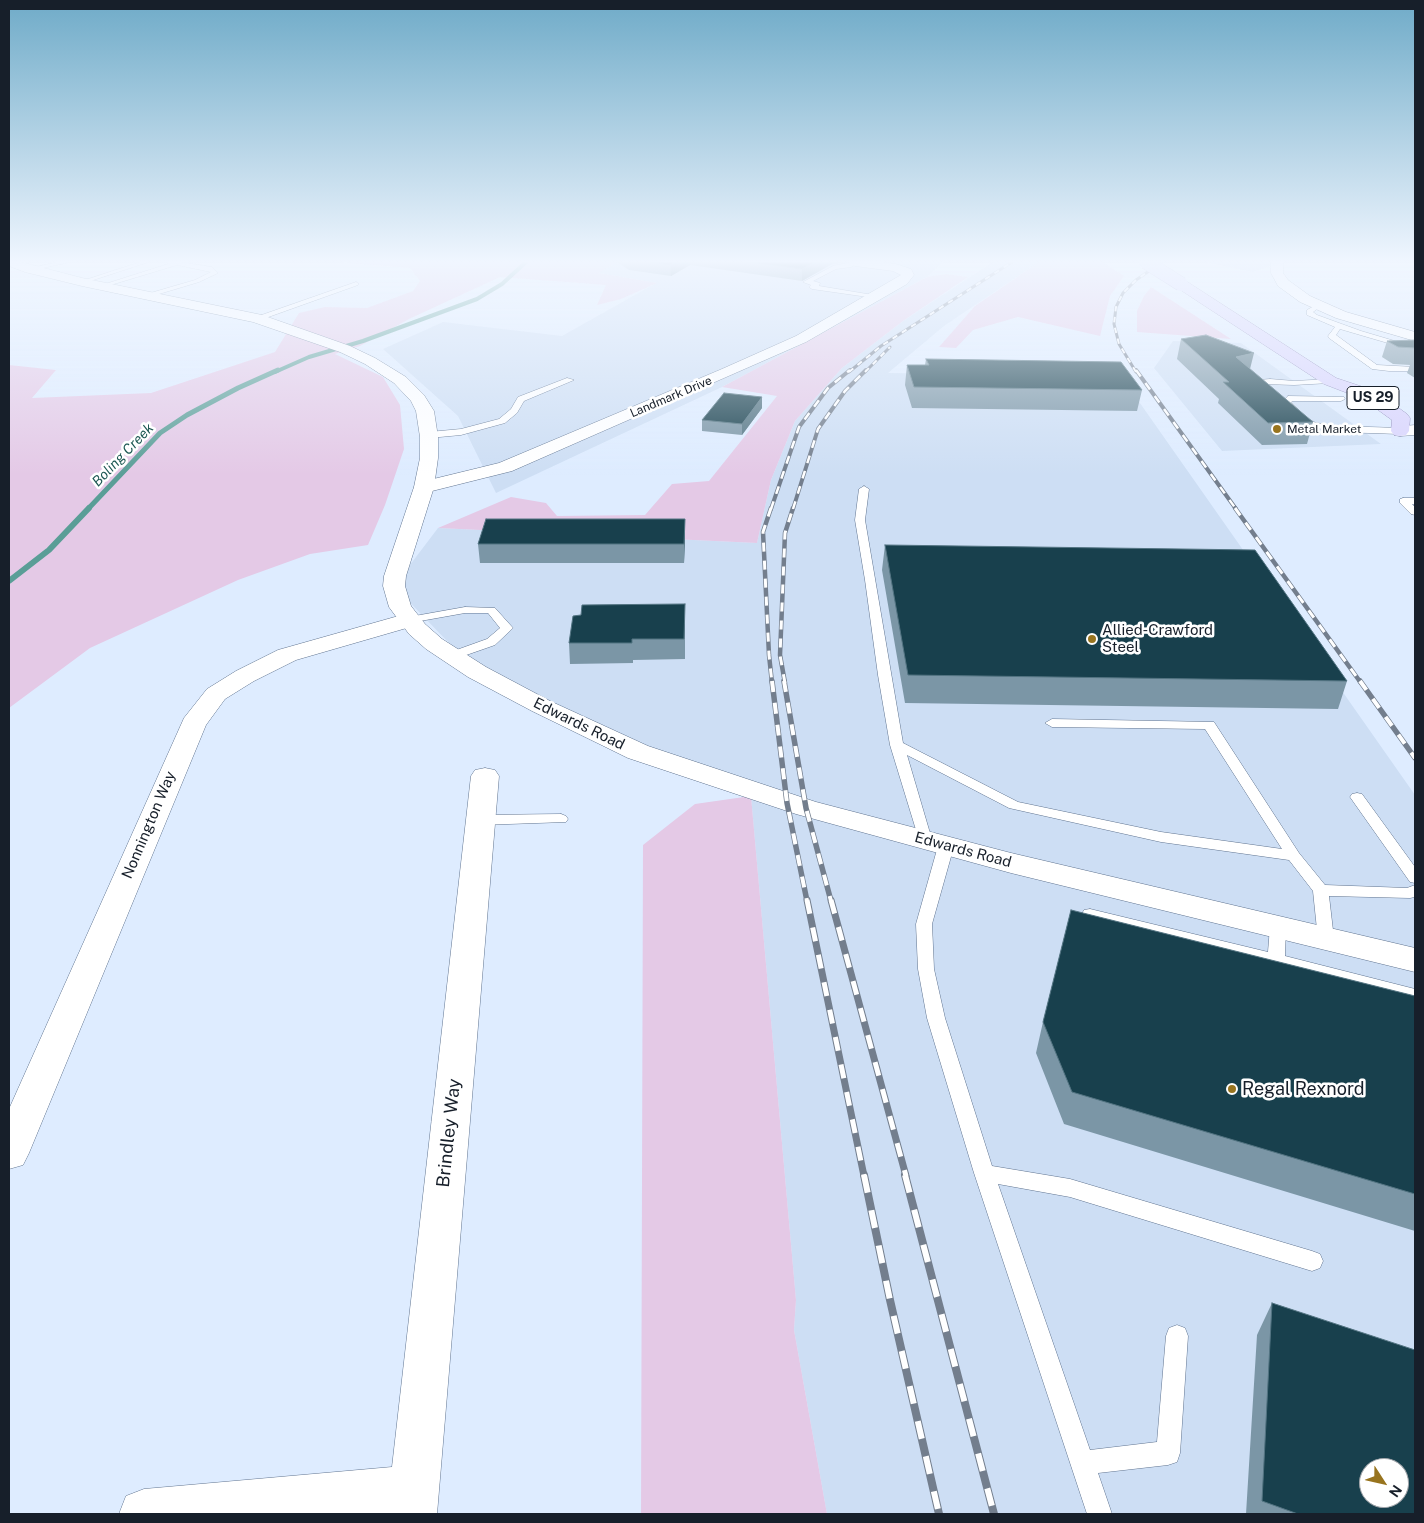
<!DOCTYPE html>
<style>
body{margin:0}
#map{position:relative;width:1424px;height:1523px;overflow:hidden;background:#deecff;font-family:"Public Sans",sans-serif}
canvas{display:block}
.frame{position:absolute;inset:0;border:10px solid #171f2a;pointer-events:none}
.north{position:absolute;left:1359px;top:1458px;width:50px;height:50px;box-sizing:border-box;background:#fff;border:1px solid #a2a5aa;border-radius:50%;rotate:125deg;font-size:14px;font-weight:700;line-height:20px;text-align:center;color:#171f2a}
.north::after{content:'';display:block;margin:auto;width:18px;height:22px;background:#98741e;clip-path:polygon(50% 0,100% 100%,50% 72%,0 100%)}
</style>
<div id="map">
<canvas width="1424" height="1523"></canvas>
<div class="frame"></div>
<div class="north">N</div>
</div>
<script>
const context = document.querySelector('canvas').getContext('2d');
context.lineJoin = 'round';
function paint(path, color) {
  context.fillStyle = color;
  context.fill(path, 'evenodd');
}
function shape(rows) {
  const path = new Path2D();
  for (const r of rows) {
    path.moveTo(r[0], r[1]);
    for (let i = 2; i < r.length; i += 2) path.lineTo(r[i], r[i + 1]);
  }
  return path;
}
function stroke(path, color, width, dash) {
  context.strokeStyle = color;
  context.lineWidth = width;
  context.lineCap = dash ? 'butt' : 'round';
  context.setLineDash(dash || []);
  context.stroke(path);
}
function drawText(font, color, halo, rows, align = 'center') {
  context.font = font + ' "Public Sans",sans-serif';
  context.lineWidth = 5;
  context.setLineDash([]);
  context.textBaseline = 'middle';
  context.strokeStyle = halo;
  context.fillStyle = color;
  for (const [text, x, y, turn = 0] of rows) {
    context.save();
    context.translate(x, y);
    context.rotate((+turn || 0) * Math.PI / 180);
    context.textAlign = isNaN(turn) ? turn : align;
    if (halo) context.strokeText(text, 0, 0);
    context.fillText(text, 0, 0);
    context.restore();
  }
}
paint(shape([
 [617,262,943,262,927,277,722,387,496,493,458,416,383,349,443,322,562,336,656,283,598,273],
 [993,262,1039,262,944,326,888,373,1121,376,1415,795,1415,1514,827,1514,794,1330,796,1300,751,796,477,672,394,586,438,528,757,543,771,480,795,421,842,368,903,321],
 [1369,1468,1399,1468,1399,1498,1369,1498],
 [1206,262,1281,262,1253,272],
 [1173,341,1241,343,1381,444,1222,451,1154,368]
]), '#cddef4');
paint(shape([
 [339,262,617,262,599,273,657,283,621,299,597,305,606,285,500,277,409,319,360,346,335,354,383,377,400,405,404,449,385,505,368,545,310,554,238,580,90,648,9,708,9,365,56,370,32,398,151,393,275,352,299,313,325,307,367,308,413,291,420,281,410,268],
 [1039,262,1103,262,1124,276,1110,296,1100,336,1018,317,973,330,956,348,939,347,975,306],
 [946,274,968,277,903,321,842,368,795,421,771,480,757,543,438,528,511,497,546,503,557,516,645,515,672,484,709,481,777,396,722,387,927,277],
 [1151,287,1231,339,1137,332,1137,311,1144,296],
 [751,796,796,1300,794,1330,827,1514,641,1514,643,845,695,804]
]), '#e4c9e6');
stroke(shape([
 [275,372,309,357,363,341,477,299,502,284,526,262]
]), '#5a9e97', 4);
stroke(shape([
 [88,509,160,433,187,415,238,388,278,370]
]), '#5a9e97', 5);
stroke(shape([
 [9,581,49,550,89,508]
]), '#5a9e97', 6);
const lane = shape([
 [57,262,70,262,30,271,27,269,57,262],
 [140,262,149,262,84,283,79,282,140,262],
 [166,262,180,262,212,267,218,273,199,282,149,297,147,296,147,294,195,280,211,272,177,265,104,287,99,286,168,264,166,262],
 [852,262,860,262,851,267,836,269,813,281,820,283,819,286,873,295,875,296,875,298,812,289,809,287,811,285,803,282,833,266,852,262],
 [356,282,359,284,358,285,260,320,253,318,356,282],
 [1316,305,1321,306,1313,312,1317,315,1361,331,1415,347,1415,351,1340,329,1336,335,1377,365,1415,367,1415,371,1389,371,1372,369,1329,338,1328,336,1335,327,1307,315,1307,310,1316,305],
 [567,378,574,380,524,401,517,413,505,423,461,435,429,438,425,435,429,432,461,429,499,419,511,409,518,397,567,378],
 [1270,379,1294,381,1330,379,1334,381,1330,383,1294,385,1265,384,1264,385,1272,392,1268,394,1255,386,1259,380,1270,379],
 [1288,396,1344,397,1345,399,1341,401,1293,401,1291,402,1308,419,1316,423,1338,426,1400,428,1404,431,1400,434,1338,432,1311,427,1302,423,1283,404,1282,402,1288,396],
 [864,486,869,489,865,520,903,743,1018,802,1161,832,1282,849,1205,729,1052,727,1045,723,1052,719,1214,722,1299,853,1325,885,1407,888,1415,885,1415,897,1410,898,1329,896,1334,939,1332,943,1326,945,1320,943,1318,939,1313,891,1289,860,1161,842,1009,808,907,755,932,840,930,843,920,843,890,745,878,675,865,580,855,520,859,489,864,486],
 [1403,498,1415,498,1415,504,1412,504,1415,507,1415,515,1411,514,1400,503,1400,499,1403,498],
 [465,607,495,608,513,628,495,645,452,660,446,656,448,653,487,639,500,628,488,613,465,613,409,623,403,620,409,617,465,607],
 [1357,793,1362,794,1415,867,1415,883,1410,882,1350,797,1352,794,1357,793],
 [561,814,566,816,568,819,566,822,480,825,475,823,473,820,475,817,480,815,561,814],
 [946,841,951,843,954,846,932,924,934,969,945,1018,992,1166,1070,1179,1312,1251,1320,1254,1323,1261,1320,1268,1312,1271,1070,1197,998,1184,1090,1450,1157,1442,1166,1336,1169,1328,1177,1325,1185,1328,1188,1336,1180,1453,1177,1462,1168,1465,1098,1473,1112,1514,1087,1514,974,1173,927,1018,918,969,916,924,938,846,941,843,946,841],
 [1090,909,1268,952,1270,927,1272,923,1278,921,1284,923,1286,927,1285,956,1415,989,1415,1001,1084,918,1082,914,1084,910,1090,909]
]);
const street = shape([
 [849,262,881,262,896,264,911,269,914,275,907,284,806,342,512,471,424,493,417,491,414,487,417,483,499,463,722,369,796,336,901,275,893,271,855,266,849,262],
 [1271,262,1283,262,1283,273,1288,280,1310,296,1346,312,1415,332,1415,341,1336,318,1300,302,1278,286,1271,273,1271,262],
 [409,613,417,615,421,620,417,625,296,660,254,681,225,699,206,725,29,1153,23,1165,9,1169,9,1109,184,718,207,689,236,671,278,650,409,613],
 [485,768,495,770,499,776,437,1514,119,1514,126,1496,144,1489,392,1467,471,776,475,770,485,768]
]);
const secondary = shape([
 [9,262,21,262,82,278,262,315,350,346,375,358,406,377,424,395,434,411,438,437,438,458,434,487,406,576,405,586,411,606,425,624,442,639,486,667,550,701,648,746,816,802,1011,853,1415,948,1415,972,1011,873,796,814,628,758,532,711,468,677,426,649,409,634,389,607,383,586,384,576,414,487,420,458,420,437,416,411,411,401,394,383,365,364,340,352,253,322,82,286,25,272,9,266,9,262],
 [1415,425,1415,435,1400,436,1394,435,1391,431,1394,427,1415,425]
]);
const primary = shape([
 [1181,280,1186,281,1336,378,1375,391,1407,414,1410,418,1409,431,1406,435,1400,436,1394,435,1391,431,1392,420,1363,399,1324,384,1176,287,1174,284,1181,280]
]);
stroke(lane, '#617591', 1);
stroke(street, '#617591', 1);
stroke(secondary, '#617591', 1);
stroke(primary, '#8582b2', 1);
paint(lane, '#fff');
paint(street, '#fff');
paint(secondary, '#fff');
paint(primary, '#d9d4fd');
const railFar5 = shape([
 [849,372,881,346,1012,262],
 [865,372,890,347],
 [1136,372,1119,344,1114,324,1116,307,1123,293,1136,280,1162,262]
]);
const railFar4 = shape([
 [1136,370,1236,509],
 [771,509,799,427,828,388,850,370],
 [793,509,818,429,845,391,866,370]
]);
const railFar3 = shape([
 [771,508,763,532,769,655,772,683],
 [1235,508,1361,683],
 [785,683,780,655,785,533,793,508]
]);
const railFar2 = shape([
 [772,681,787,803,807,901],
 [784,681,806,808,831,901],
 [1360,681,1415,758]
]);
const railFar1 = shape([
 [807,900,864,1176],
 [831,900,906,1176]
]);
const rail = shape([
 [864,1175,890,1300,939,1514],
 [905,1175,994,1514]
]);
stroke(railFar5, '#737e8d', 3);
stroke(railFar4, '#737e8d', 4);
stroke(railFar3, '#737e8d', 4.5);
stroke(railFar2, '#737e8d', 5.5);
stroke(railFar1, '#737e8d', 7);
stroke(rail, '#737e8d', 8);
stroke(railFar5, '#fff', 2, [5.5]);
stroke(railFar4, '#fff', 2.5, [8]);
stroke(railFar3, '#fff', 3, [9]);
stroke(railFar2, '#fff', 4, [11]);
stroke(railFar1, '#fff', 5, [14]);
stroke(rail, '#fff', 6, [18]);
const primaryBridge = shape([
 [1146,262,1181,284]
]);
stroke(primaryBridge, '#8582b2', 15, []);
stroke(primaryBridge, '#d9d4fd', 14);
paint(shape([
 [617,262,845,262,832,264,802,281,690,265,671,276,629,270],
 [1181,339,1250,369,1313,422,1307,444,1262,445,1218,403,1219,399,1177,359],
 [1415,340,1415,378,1407,373,1410,365,1393,364,1382,357,1387,341],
 [926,359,1142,390,1137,411,912,408,905,385,907,365,925,365],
 [762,397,762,408,742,435,702,431,702,420],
 [685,519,685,538,684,563,480,563,478,544],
 [885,545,1347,681,1338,709,905,703,882,570],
 [685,624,685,659,633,660,633,663,570,664,569,643],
 [1415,996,1415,1231,1064,1124,1036,1053,1043,1022],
 [1272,1303,1415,1514,1246,1514,1257,1335]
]), '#7b96a6');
paint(shape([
 [675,262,690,262,690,265,671,276,670,265],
 [816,262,845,262,832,264,802,281,802,269],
 [1254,353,1249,373,1236,357],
 [762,397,762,408,742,435,742,424],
 [685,519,685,538,684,563,684,544]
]), '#537482');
const building = shape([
 [651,262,675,262,670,265,651,262],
 [747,262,816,262,802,269,747,262],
 [1206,335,1254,353,1236,357,1313,422,1268,423,1223,382,1229,382,1181,339,1206,335],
 [1415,340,1415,348,1398,347,1387,341,1415,340],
 [926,359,1121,362,1142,390,914,387,907,365,929,365,926,359],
 [724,393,762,397,742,424,702,420,724,393],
 [486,519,685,519,684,544,478,544,486,519],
 [885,545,1255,550,1347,681,908,675,885,545],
 [685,604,684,639,632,639,632,643,569,643,573,616,581,615,582,605,685,604],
 [1071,910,1415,996,1415,1194,1072,1092,1043,1022,1071,910],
 [1272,1303,1415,1350,1415,1514,1298,1514,1262,1501,1272,1303],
 [1369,1468,1399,1468,1399,1498,1369,1498,1369,1468]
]);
paint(building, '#18404d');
stroke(building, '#537482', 1);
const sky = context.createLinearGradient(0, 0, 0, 475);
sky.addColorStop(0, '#6fabc8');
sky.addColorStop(0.55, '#f0f6ff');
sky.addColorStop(1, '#f0f6ff00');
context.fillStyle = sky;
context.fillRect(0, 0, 1424, 475);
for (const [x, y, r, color] of [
 [1277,429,5,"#98741e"],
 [1092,639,5,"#98741e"],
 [1232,1089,5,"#98741e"]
]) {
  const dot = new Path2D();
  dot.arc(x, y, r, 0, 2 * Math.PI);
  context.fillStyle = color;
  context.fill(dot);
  stroke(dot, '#fff', 2);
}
drawText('12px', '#171f2a', '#fff', [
 ["Landmark Drive",671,397,-23]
]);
drawText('12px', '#171f2a', '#fff', [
 ["Metal Market",1287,429]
], 'left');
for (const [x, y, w] of [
 [1373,398,52]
]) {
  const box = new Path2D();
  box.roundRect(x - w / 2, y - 11.5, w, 23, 4);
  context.fillStyle = '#fff';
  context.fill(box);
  stroke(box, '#171f2a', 1);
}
drawText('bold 14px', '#171f2a', null, [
 ["US 29",1373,398]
]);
drawText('italic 14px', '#1d5853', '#fff', [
 ["Boling Creek",123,455,-46]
]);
drawText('15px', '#171f2a', '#fff', [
 ["Allied-Crawford",1102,630],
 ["Steel",1102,647]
], 'left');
drawText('15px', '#171f2a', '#fff', [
 ["Edwards Road",579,724,26],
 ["Nonnington Way",149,825,-67],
 ["Edwards Road",963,850,15]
]);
drawText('18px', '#171f2a', '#fff', [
 ["Regal Rexnord",1242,1089]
], 'left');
drawText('18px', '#171f2a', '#fff', [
 ["Brindley Way",449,1133,-84]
]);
</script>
